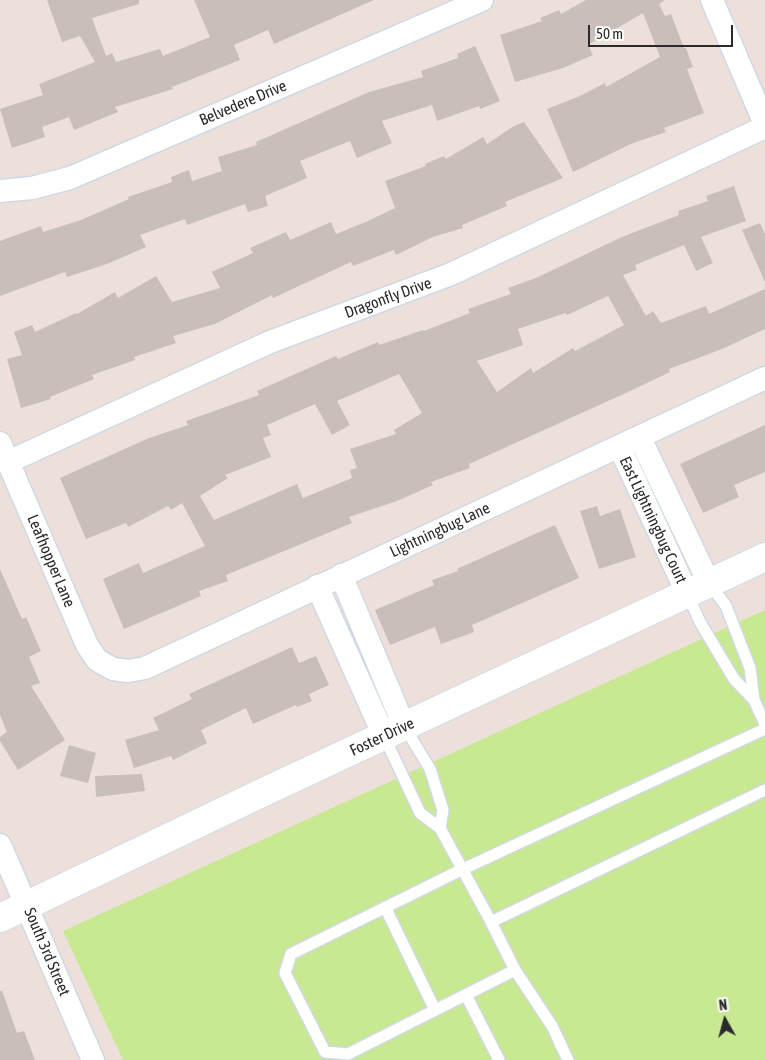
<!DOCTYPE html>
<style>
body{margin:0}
#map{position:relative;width:765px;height:1060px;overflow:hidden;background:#ede0da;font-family:"Asap Condensed",sans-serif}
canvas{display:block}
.north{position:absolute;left:700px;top:995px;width:50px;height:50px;-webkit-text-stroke:4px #fff;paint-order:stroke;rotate:353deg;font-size:14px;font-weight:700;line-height:20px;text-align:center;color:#2a2a2a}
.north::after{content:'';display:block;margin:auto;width:18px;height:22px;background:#2a2a2a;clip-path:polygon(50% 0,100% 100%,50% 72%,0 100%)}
.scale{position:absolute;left:588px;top:25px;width:145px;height:22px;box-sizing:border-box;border:2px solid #2a2a2a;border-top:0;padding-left:6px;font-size:15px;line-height:18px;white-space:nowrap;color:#2a2a2a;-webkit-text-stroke:4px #fff;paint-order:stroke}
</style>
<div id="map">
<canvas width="765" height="1060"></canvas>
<div class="north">N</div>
<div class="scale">50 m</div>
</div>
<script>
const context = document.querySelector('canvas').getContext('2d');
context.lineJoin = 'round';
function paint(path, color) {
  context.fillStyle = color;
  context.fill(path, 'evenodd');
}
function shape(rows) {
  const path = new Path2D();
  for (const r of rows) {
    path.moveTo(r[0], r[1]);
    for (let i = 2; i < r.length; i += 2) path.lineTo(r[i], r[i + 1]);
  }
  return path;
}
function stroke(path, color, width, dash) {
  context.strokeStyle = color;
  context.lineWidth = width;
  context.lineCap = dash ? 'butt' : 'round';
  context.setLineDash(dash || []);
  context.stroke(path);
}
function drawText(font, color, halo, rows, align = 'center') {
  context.font = font + ' "Asap Condensed",sans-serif';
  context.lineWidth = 4.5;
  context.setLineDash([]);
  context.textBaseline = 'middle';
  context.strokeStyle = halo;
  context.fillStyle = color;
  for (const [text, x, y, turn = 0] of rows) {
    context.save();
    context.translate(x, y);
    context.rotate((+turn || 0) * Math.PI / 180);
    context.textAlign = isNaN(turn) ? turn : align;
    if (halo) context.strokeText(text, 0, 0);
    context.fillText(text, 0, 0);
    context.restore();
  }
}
paint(shape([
 [765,610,765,1060,123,1060,63,931]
]), '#c8e892');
paint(shape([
 [47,0,139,0,139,4,92,18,106,56,112,53,116,62,160,49,163,56,210,37,194,0,374,0,274,44,268,30,234,45,240,60,172,87,173,89,115,107,118,112,74,130,69,117,42,127,45,137,12,148,0,109,43,95,39,84,95,62,80,36,62,42],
 [586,0,665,0,659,4,665,16,671,14,684,48,686,48,693,67,687,69,704,113,664,128,666,132,633,143,573,172,547,109,580,96,605,83,606,87,660,57,643,13,588,45,593,55,563,68,515,82,500,35,542,21,540,18,559,10,561,14],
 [475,46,500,101,480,109,479,106,437,121,432,105,382,121,392,143,357,158,350,141,300,161,307,178,265,196,268,206,248,212,245,204,187,225,185,219,140,235,146,247,107,264,67,277,65,272,0,296,0,241,41,226,43,232,81,220,129,199,128,197,172,182,171,177,189,170,192,181,222,171,218,157,257,145,256,142,369,92,423,77,421,71,458,58,457,54],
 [524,122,563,178,505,202,507,206,462,225,463,228,433,237,396,255,394,250,353,266,351,262,273,298,272,295,215,324,173,336,176,343,134,357,135,360,92,375,94,379,50,397,51,399,21,408,7,359,22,355,14,332,32,325,35,332,76,313,77,314,115,292,118,298,156,276,172,302,220,288,212,272,253,253,250,248,286,232,290,240,331,222,336,234,368,221,395,208,385,181,426,166,425,164,444,156,446,159,483,137,487,144,514,126],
 [734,186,746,221,701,237,713,263,696,271,684,245,635,265,637,270,623,275,646,316,653,311,661,323,706,306,709,314,765,289,765,329,722,349,669,369,670,372,628,392,469,464,470,468,431,482,433,485,397,501,349,517,352,523,226,575,228,581,199,591,201,596,124,629,103,579,139,563,143,573,205,546,182,503,171,510,168,506,128,527,126,523,86,539,60,478,149,438,188,425,186,421,259,395,257,391,336,356,338,359,378,342,379,345,423,330,424,331,470,313,468,309,511,294,508,288,536,278,622,237,679,215,678,211,708,201,706,196],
 [608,296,624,325,575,351,573,348,533,373,531,368,497,392,477,361,523,345,518,329,566,313,567,315],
 [399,374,422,413,394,430,396,434,350,449,357,468,350,470,352,478,303,498,297,484,214,520,200,496,228,478,225,475,271,457,263,438,271,435,267,425,315,404,332,435,350,425,337,401],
 [760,223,765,234,765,282,742,230],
 [765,425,765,472,734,485,739,497,703,513,680,464],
 [597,506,600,516,620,509,636,557,599,569,580,511],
 [555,525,579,578,472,625,474,632,441,644,435,627,390,645,375,610,434,585,432,580,458,571,457,569],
 [0,569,22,619,26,617,41,651,29,657,40,683,31,686,65,740,18,770,0,741,0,737,7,732,0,715],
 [292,647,299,663,316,656,329,685,309,694,312,701,297,707,296,705,253,724,246,708,201,730,207,743,173,760,171,756,134,768,125,740,159,730,153,718,192,699,189,694],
 [69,745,96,753,88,783,60,776],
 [142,774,145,791,96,797,95,776],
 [0,991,2,991,17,1033,24,1031,35,1060,0,1060]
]), '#c8beba');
const service = shape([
 [687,593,700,622,734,679,754,700,750,668,726,606,709,583],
 [754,700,765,724],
 [404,726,430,769,443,810,440,828],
 [384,736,420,813,440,828,491,922,765,790],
 [385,907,435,1010],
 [491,922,515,970,348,1054,325,1052,285,973,291,954,463,869,765,729],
 [515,970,552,1026,568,1060],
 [466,995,499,1060]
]);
const minor = shape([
 [712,0,765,124],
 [0,191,32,188,70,178,482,0],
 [640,438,709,583],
 [0,443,87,645,97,660,113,669,128,671,145,668,765,378],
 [620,448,687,593],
 [8,462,270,342,451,274,765,127],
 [341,575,404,726],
 [317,586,384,736],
 [0,845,93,1060]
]);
const tertiary = shape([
 [0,918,268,790,765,557]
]);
stroke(service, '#cfd9e4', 14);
stroke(minor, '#cfd9e4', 25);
stroke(tertiary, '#cfd9e4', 30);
stroke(service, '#fff', 11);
stroke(minor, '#fff', 22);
stroke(tertiary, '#fff', 28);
drawText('16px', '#2a2a2a', '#fff', [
 ["Belvedere Drive",243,103,-23],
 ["Dragonfly Drive",388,298,-20],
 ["East Lightningbug Court",653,520,65],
 ["Lightningbug Lane",440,530,-25],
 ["Leafhopper Lane",51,561,67],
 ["Foster Drive",382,737,-25],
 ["South 3rd Street",47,952,67]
]);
</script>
